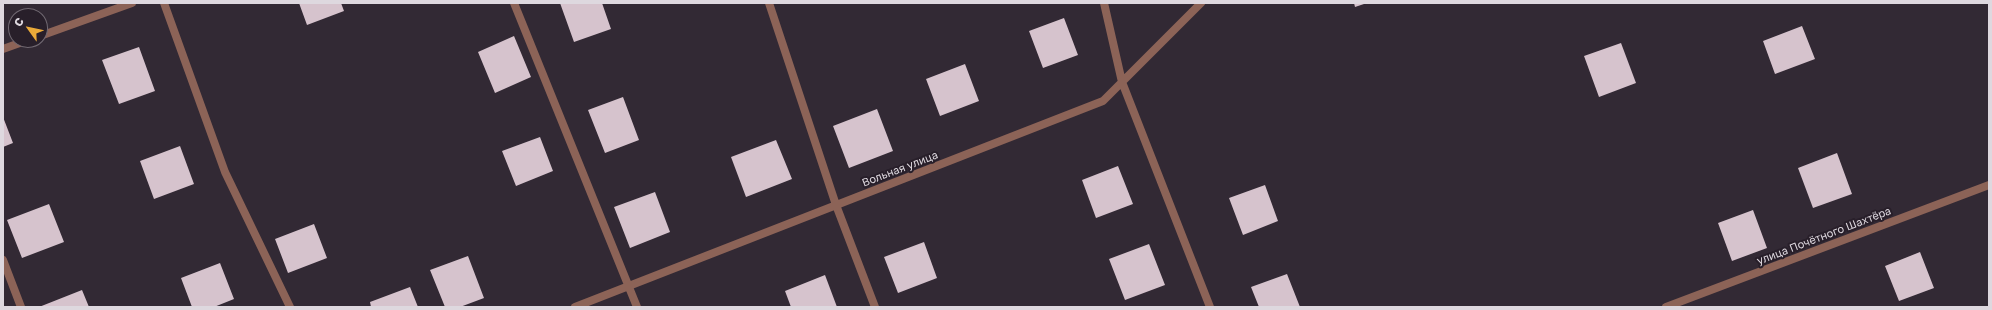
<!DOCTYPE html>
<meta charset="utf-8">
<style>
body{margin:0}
#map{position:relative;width:1992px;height:310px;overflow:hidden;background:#322934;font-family:"Golos Text",sans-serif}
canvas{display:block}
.frame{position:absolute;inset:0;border:4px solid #ded8df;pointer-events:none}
.north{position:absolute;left:8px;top:8px;width:40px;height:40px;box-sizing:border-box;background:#281f2a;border:1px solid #716972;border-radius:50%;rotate:303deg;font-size:11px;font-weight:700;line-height:16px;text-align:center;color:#ded8df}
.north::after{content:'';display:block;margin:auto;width:14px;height:18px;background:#eaaa39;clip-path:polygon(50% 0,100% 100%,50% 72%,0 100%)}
</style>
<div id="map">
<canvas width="1992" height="310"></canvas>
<div class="frame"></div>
<div class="north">С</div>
</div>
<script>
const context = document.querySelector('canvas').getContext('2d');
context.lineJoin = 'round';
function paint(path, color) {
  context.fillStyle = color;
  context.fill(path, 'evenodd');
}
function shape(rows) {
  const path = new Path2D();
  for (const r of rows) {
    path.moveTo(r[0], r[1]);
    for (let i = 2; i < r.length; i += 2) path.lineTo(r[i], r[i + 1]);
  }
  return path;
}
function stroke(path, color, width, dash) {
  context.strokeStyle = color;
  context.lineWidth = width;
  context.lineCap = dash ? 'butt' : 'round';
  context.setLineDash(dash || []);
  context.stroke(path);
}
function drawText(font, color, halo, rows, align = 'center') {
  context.font = font + ' "Golos Text",sans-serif';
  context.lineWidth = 4;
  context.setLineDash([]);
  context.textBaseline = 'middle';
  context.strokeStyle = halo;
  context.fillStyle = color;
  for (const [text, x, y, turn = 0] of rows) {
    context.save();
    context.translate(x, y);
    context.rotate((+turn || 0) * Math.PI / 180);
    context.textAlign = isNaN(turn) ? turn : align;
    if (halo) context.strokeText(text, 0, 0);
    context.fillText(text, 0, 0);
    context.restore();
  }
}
paint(shape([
 [299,3,341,3,344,11,307,25],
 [560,3,602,3,611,29,574,42],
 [1354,3,1367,3,1355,7],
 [1064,18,1078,55,1043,68,1029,31],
 [1802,26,1815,59,1775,74,1763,41],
 [514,36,531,77,495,93,478,52],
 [1621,43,1636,83,1599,97,1584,56],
 [139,47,155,91,119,104,102,60],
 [965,64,979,101,940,116,926,79],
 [623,97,639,140,605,153,588,110],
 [877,109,893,151,849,168,833,126],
 [3,117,13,143,3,147],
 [540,137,553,171,516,186,502,151],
 [776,140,792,179,746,197,731,157],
 [180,146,194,184,154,199,140,161],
 [1837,153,1852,194,1813,208,1798,168],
 [1118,166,1133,204,1096,218,1082,180],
 [1265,185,1278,221,1243,235,1229,198],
 [655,192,670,232,630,248,614,207],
 [49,204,64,242,22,258,7,220],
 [1753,210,1767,248,1732,261,1718,223],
 [314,224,327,258,288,273,275,239],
 [924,242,937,278,898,293,884,257],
 [1149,244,1165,285,1125,300,1109,259],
 [1920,252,1934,288,1899,301,1885,266],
 [468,256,484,298,460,307,445,307,430,270],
 [220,263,234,299,214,307,192,307,181,278],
 [1287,274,1300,307,1259,307,1251,287],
 [825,275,837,307,791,307,785,291],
 [410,287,418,307,371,307,370,302],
 [82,290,89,307,39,307]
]), '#d6c3cd');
stroke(shape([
 [164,3,225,172,290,307],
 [514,3,637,307],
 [769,3,836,205,875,307],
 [1104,3,1122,82,1210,307],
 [40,36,132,3],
 [3,49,28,40],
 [3,260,21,307],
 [575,307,1103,101,1201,3],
 [1666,307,1989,185]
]), '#8c6357', 8);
drawText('11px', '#ded8df', '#281f2a', [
 ["Вольная улица",900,169,-21],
 ["улица Почётного Шахтёра",1824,236,-21]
]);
</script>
